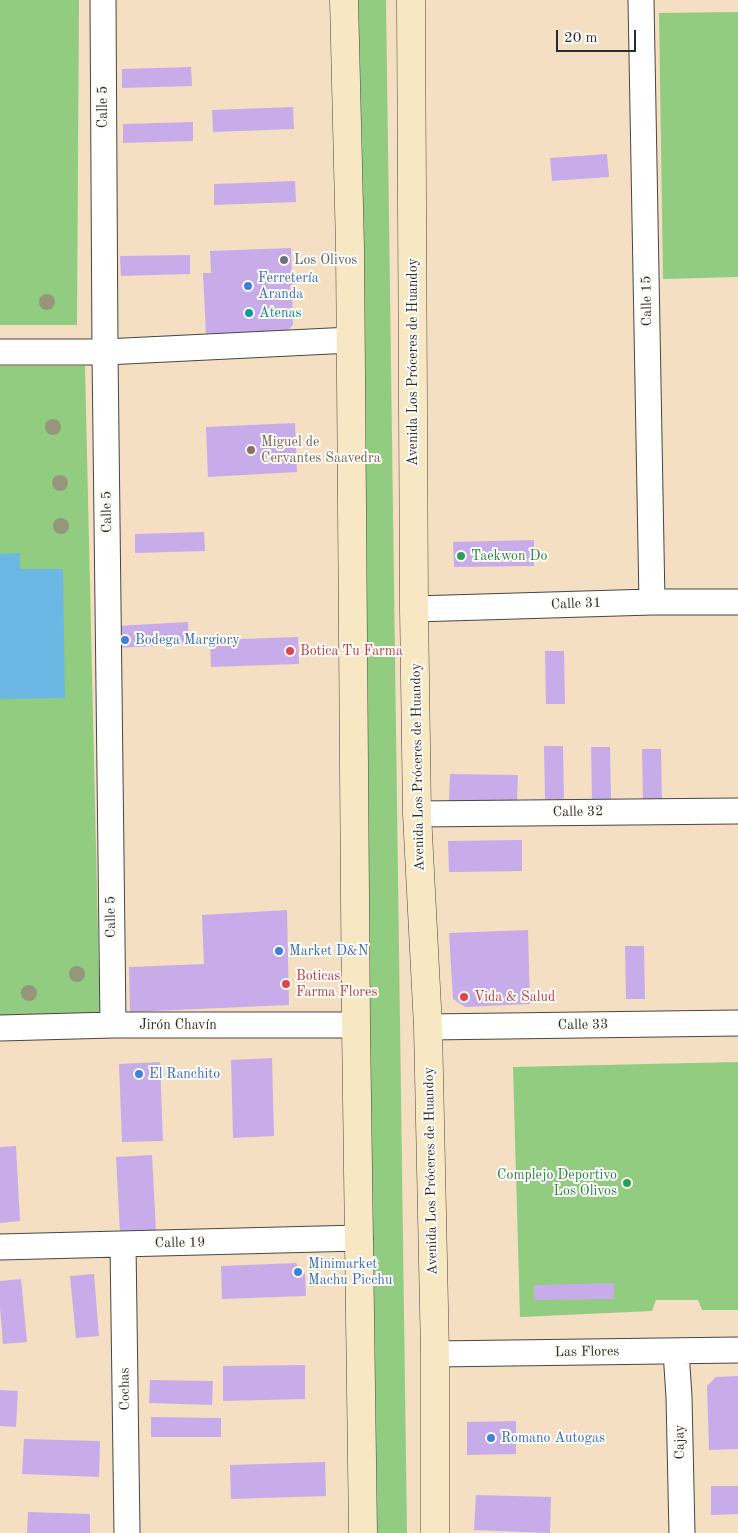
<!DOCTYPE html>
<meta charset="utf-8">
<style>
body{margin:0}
#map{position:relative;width:738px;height:1533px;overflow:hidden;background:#f4dfc2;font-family:"Old Standard TT",serif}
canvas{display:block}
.scale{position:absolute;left:556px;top:30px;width:80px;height:22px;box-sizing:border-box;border:2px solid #2b2b2b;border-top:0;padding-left:6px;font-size:15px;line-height:18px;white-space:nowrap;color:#2b2b2b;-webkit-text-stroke:4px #fdfcf7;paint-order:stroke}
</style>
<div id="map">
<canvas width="738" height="1533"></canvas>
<div class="scale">20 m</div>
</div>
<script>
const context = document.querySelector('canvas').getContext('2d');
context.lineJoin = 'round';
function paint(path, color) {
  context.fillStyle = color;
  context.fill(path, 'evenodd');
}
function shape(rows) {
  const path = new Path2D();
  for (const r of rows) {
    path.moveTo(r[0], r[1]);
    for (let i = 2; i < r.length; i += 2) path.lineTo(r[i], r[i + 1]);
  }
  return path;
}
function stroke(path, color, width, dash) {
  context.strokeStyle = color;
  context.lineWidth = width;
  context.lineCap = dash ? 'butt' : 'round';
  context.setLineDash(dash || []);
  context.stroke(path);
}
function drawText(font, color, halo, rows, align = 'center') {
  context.font = font + ' "Old Standard TT",serif';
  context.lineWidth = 4;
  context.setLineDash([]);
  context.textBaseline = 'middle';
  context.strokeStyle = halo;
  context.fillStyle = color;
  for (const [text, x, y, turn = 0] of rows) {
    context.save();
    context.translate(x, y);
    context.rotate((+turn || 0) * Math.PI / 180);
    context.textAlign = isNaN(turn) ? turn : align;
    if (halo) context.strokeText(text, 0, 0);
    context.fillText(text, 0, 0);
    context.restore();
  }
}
paint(shape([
 [0,0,79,0,77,325,0,325],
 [355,0,386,0,407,1533,377,1533],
 [738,12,738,277,663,279,659,13],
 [0,366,85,366,100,1022,0,1023],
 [738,1062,738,1310,702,1310,698,1300,656,1300,652,1311,520,1317,513,1067]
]), '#91cc80');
paint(shape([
 [20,553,20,569,63,569,65,698,0,699,0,554]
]), '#6cb8e5');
paint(shape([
 [191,67,192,86,122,88,122,69],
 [293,107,294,129,213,132,212,110],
 [193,122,193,141,123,143,123,124],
 [607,154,609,177,552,181,550,158],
 [295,181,296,202,214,205,214,184],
 [291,248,293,325,287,331,206,334,203,273,211,273,210,251],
 [190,255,190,274,121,276,120,256],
 [295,423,297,472,208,477,206,427],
 [204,532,205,551,135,553,135,534],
 [534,540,534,566,454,567,453,542],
 [188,622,189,644,117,648,116,626],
 [298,637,299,664,211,667,210,640],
 [545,651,564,651,565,704,546,704],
 [544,746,563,746,564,799,545,799],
 [591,747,610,747,611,800,592,800],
 [642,749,661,749,662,802,643,802],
 [450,774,518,775,517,802,449,802],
 [522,840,522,871,449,872,448,841],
 [287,910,289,1005,130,1012,129,967,204,964,202,915],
 [528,930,530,1004,465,1007,453,999,449,933],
 [625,946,644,946,645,999,626,999],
 [272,1058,274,1136,233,1138,231,1060],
 [160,1062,163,1141,122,1142,119,1064],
 [16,1146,20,1221,0,1223,0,1147],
 [152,1155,156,1231,120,1233,116,1157],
 [296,1263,305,1274,306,1296,222,1299,221,1266],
 [94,1274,99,1336,76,1338,70,1276],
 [21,1279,27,1342,3,1344,0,1307,0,1281],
 [614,1283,614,1299,534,1300,534,1285],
 [305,1365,305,1399,223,1401,223,1366],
 [738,1376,738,1449,709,1450,707,1386,716,1377],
 [150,1380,213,1381,212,1405,149,1403],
 [0,1390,18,1391,16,1427,0,1426],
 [151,1417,221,1418,221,1437,151,1437],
 [516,1421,516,1454,467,1455,467,1422],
 [24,1439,100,1441,99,1477,22,1474],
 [325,1462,326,1496,231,1499,230,1465],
 [711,1486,738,1486,738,1514,711,1515],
 [476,1495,551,1497,550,1533,474,1530],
 [28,1512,90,1514,90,1533,27,1533]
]), '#c8ace9');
const minor = shape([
 [103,0,105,352,113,1025],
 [641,0,652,602],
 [0,352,105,352,351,340],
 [414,609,652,602,738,602],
 [417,814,738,811],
 [428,1027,738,1023],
 [0,1028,113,1025,356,1025],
 [123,1244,127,1533],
 [0,1247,360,1238],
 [676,1351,679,1397,682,1533],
 [435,1354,738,1350]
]);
const secondary = shape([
 [344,0,350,248,356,1025,363,1533],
 [411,0,414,609,417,814,428,1027,435,1354,435,1533]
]);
stroke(minor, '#494642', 27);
stroke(secondary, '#494642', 29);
stroke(minor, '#fff', 25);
stroke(secondary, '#f7e8c3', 28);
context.fillStyle = '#96967d';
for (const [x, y] of [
 [47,302],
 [53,427],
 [60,483],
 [61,526],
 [77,974],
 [29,993]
]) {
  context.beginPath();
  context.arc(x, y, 8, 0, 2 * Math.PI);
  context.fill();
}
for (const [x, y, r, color] of [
 [284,260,5,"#6b7280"],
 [248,286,5,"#3f7fe0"],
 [249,313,5,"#0f9aa8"],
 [251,450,5,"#8d6e63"],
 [461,556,5,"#2e9e5b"],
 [125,640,5,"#3f7fe0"],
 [290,651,5,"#e0444e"],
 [279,951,5,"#3f7fe0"],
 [286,984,5,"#e0444e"],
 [464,997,5,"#e0444e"],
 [139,1074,5,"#3f7fe0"],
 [627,1183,5,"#2e9e5b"],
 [298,1272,5,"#3f7fe0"],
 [491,1438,5,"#3f7fe0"]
]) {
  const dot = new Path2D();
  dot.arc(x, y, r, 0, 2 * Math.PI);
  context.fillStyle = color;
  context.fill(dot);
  stroke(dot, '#fdfcf7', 2);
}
drawText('14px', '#2b2b2b', '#fdfcf7', [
 ["Calle 5",103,107,-90],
 ["Calle 15",647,301,-91],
 ["Avenida Los Próceres de Huandoy",413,362,-90],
 ["Calle 5",107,512,-91],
 ["Calle 31",576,604,-2],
 ["Avenida Los Próceres de Huandoy",418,767,-91],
 ["Calle 32",578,812,-1],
 ["Calle 5",111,917,-91],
 ["Jirón Chavín",178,1025],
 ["Calle 33",583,1025,-1],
 ["Avenida Los Próceres de Huandoy",431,1171,-91],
 ["Calle 19",180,1243,-1],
 ["Las Flores",587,1352,-1],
 ["Cochas",125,1389,-91],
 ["Cajay",680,1442,-91]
]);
drawText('14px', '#5b616d', '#fdfcf7', [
 ["Los Olivos",294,260]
], 'left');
drawText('14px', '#366cbe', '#fdfcf7', [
 ["Ferretería",258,278],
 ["Aranda",258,294],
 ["Bodega Margiory",135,640],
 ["Market D&N",289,951],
 ["El Ranchito",149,1074],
 ["Minimarket",308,1264],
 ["Machu Picchu",308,1280],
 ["Romano Autogas",501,1438]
], 'left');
drawText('14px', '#0d838f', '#fdfcf7', [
 ["Atenas",259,313]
], 'left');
drawText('14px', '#785e54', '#fdfcf7', [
 ["Miguel de",261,442],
 ["Cervantes Saavedra",261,458]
], 'left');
drawText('14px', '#27864d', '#fdfcf7', [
 ["Taekwon Do",471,556],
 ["Complejo Deportivo",617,1175,"right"],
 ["Los Olivos",617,1191,"right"]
], 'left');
drawText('14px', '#be3a42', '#fdfcf7', [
 ["Botica Tu Farma",300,651],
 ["Boticas",296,976],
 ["Farma Flores",296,992],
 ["Vida & Salud",474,997]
], 'left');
</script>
